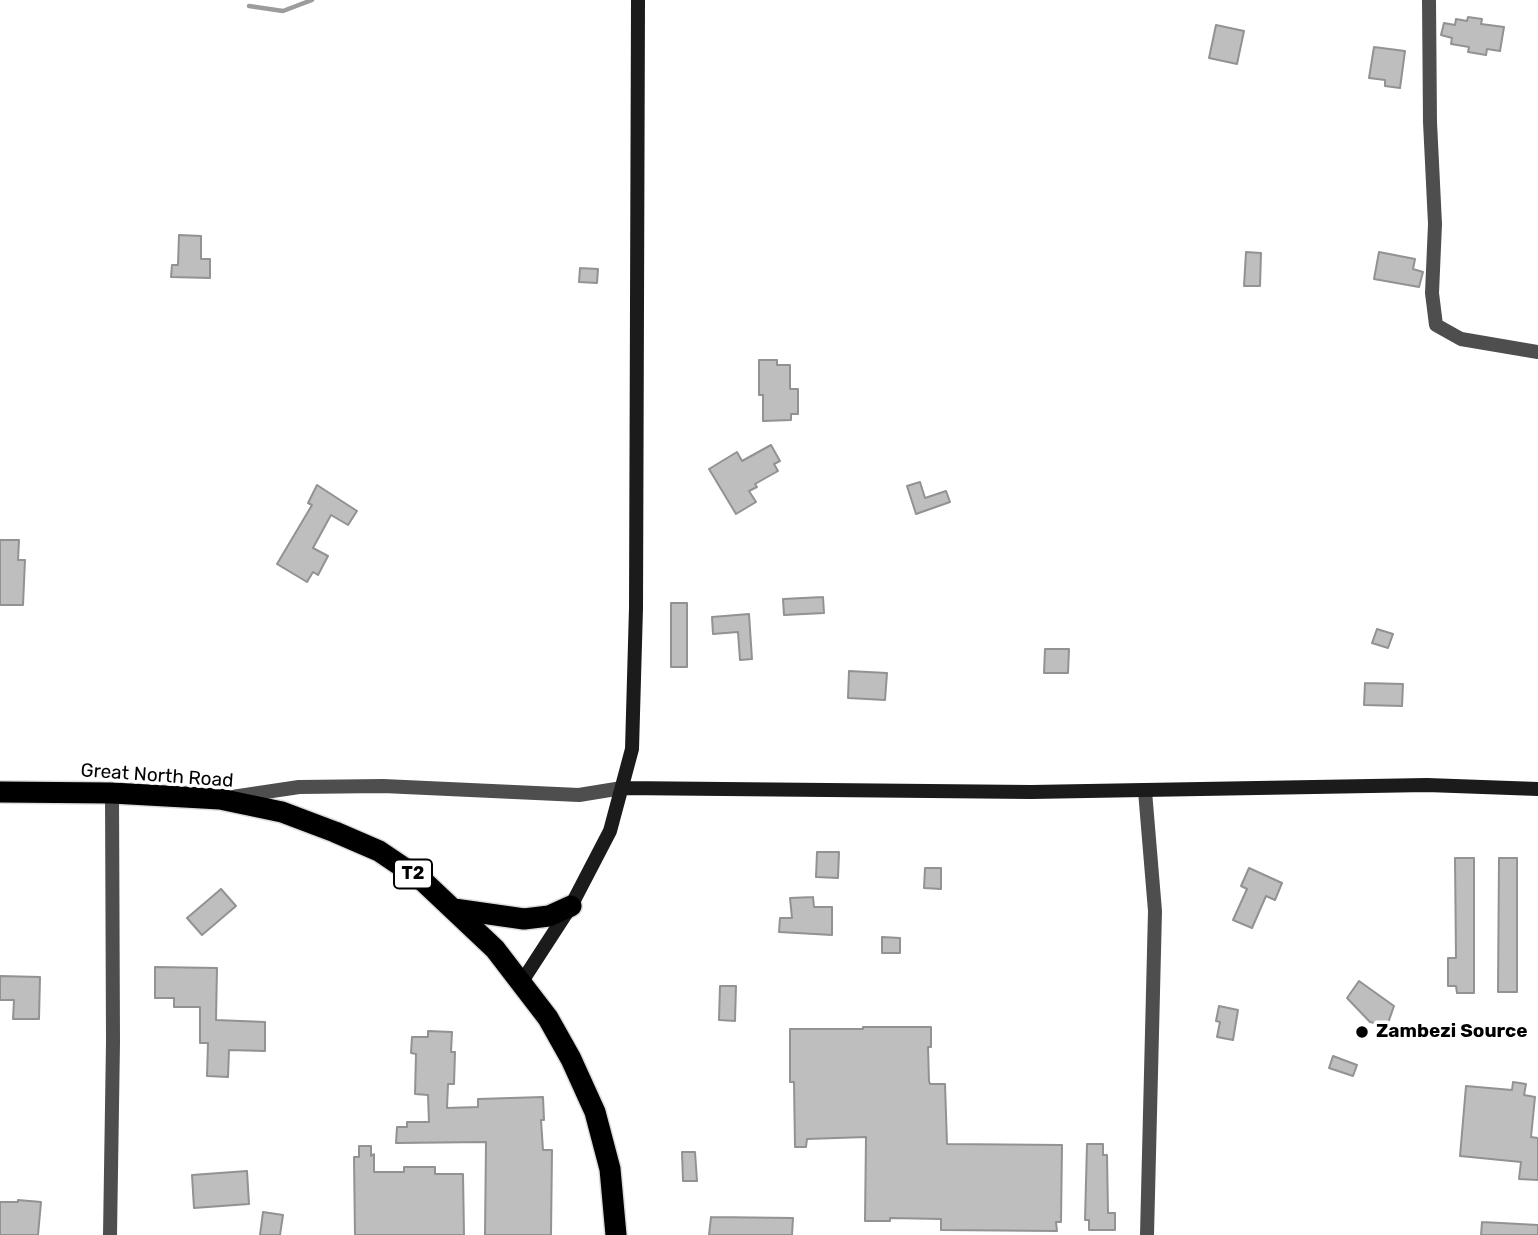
<!DOCTYPE html>
<style>
body{margin:0}
canvas{display:block;background:#fff}
</style>
<canvas width="1538" height="1235"></canvas>
<script>
const context = document.querySelector('canvas').getContext('2d');
context.lineJoin = 'round';
function shape(rows) {
  const path = new Path2D();
  for (const r of rows) {
    path.moveTo(r[0], r[1]);
    for (let i = 2; i < r.length; i += 2) path.lineTo(r[i], r[i + 1]);
  }
  return path;
}
function stroke(path, color, width, dash) {
  context.strokeStyle = color;
  context.lineWidth = width;
  context.lineCap = dash ? 'butt' : 'round';
  context.setLineDash(dash || []);
  context.stroke(path);
}
function paint(path, color) {
  context.fillStyle = color;
  context.fill(path, 'evenodd');
}
function drawText(font, color, halo, rows, align = 'center') {
  context.font = font + ' Rubik,sans-serif';
  context.lineWidth = 7;
  context.setLineDash([]);
  context.textBaseline = 'middle';
  context.strokeStyle = halo;
  context.fillStyle = color;
  for (const [text, x, y, turn = 0] of rows) {
    context.save();
    context.translate(x, y);
    context.rotate((+turn || 0) * Math.PI / 180);
    context.textAlign = isNaN(turn) ? turn : align;
    if (halo) context.strokeText(text, 0, 0);
    context.fillText(text, 0, 0);
    context.restore();
  }
}
stroke(shape([
 [249,6,283,11,312,0]
]), '#9c9c9c', 4.5);
const building = shape([
 [1468,17,1482,19,1481,24,1504,27,1500,51,1487,49,1486,55,1468,52,1469,47,1451,44,1452,38,1441,35,1444,23,1455,25,1456,19,1467,21,1468,17],
 [1216,25,1244,31,1237,64,1209,58,1216,25],
 [1374,47,1405,51,1400,88,1385,86,1385,80,1369,78,1374,47],
 [179,235,201,236,201,259,210,259,210,278,171,277,172,265,178,265,179,235],
 [1246,252,1261,253,1260,286,1244,286,1246,252],
 [1379,252,1415,259,1413,269,1423,272,1419,287,1374,279,1379,252],
 [580,268,598,269,597,283,579,282,580,268],
 [759,360,777,360,777,365,790,365,790,389,798,389,798,414,791,414,791,420,763,421,763,395,759,395,759,360],
 [771,445,780,461,774,464,778,471,755,484,757,487,749,491,756,502,736,514,709,469,737,452,742,461,771,445],
 [920,482,925,498,946,491,950,502,916,514,907,486,920,482],
 [317,485,357,511,348,525,331,515,313,548,328,556,318,575,313,572,307,582,277,564,312,505,308,503,317,485],
 [0,540,19,540,18,560,25,560,23,605,0,605,0,540],
 [823,597,824,613,784,615,783,599,823,597],
 [671,603,687,603,687,667,671,667,671,603],
 [749,614,752,659,740,660,738,632,713,634,712,617,749,614],
 [1377,629,1393,634,1388,648,1372,643,1377,629],
 [1045,649,1069,649,1068,673,1044,673,1045,649],
 [849,671,887,673,885,700,848,698,849,671],
 [1365,683,1403,684,1402,706,1364,705,1365,683],
 [817,852,839,852,838,878,816,877,817,852],
 [1455,858,1474,858,1474,993,1457,993,1456,986,1448,986,1448,958,1456,958,1455,858],
 [1499,858,1517,858,1517,992,1498,992,1499,858],
 [925,868,941,868,941,889,924,888,925,868],
 [1249,868,1282,883,1275,900,1266,896,1252,928,1233,920,1247,889,1241,886,1249,868],
 [221,889,236,906,202,935,187,918,221,889],
 [813,897,814,907,832,907,832,935,779,932,780,918,792,918,790,898,813,897],
 [882,937,900,938,900,953,882,953,882,937],
 [155,967,217,968,216,1020,265,1022,265,1051,229,1050,228,1077,207,1076,208,1043,200,1043,200,1007,174,1007,174,998,155,998,155,967],
 [0,976,40,977,39,1019,13,1019,14,1000,0,1000,0,976],
 [1359,981,1394,1006,1387,1026,1370,1022,1347,998,1359,981],
 [720,986,736,986,735,1021,719,1020,720,986],
 [1219,1006,1238,1010,1233,1040,1217,1037,1220,1022,1216,1021,1219,1006],
 [863,1027,931,1027,931,1047,928,1047,929,1081,930,1084,945,1084,947,1144,1062,1145,1061,1222,1056,1222,1057,1231,941,1230,941,1219,890,1218,890,1221,865,1221,866,1137,807,1139,806,1147,795,1147,794,1082,790,1082,790,1029,863,1029,863,1027],
 [428,1031,452,1032,451,1052,455,1052,454,1084,448,1084,447,1108,478,1107,478,1099,543,1097,544,1120,541,1120,543,1150,552,1150,551,1235,485,1235,486,1142,396,1143,397,1127,407,1127,407,1122,429,1122,428,1095,415,1094,416,1054,411,1053,412,1037,428,1037,428,1031],
 [1333,1056,1357,1065,1353,1076,1329,1068,1333,1056],
 [1513,1082,1526,1084,1524,1095,1535,1097,1531,1137,1538,1138,1538,1180,1519,1179,1521,1162,1460,1156,1466,1086,1512,1090,1513,1082],
 [1087,1144,1103,1144,1103,1155,1107,1155,1108,1213,1115,1213,1115,1230,1089,1230,1089,1220,1085,1220,1087,1144],
 [359,1146,371,1146,371,1156,374,1154,374,1172,404,1172,404,1167,435,1167,435,1174,463,1174,464,1235,355,1235,354,1157,359,1157,359,1146],
 [682,1152,695,1152,697,1181,683,1181,682,1152],
 [247,1171,249,1204,194,1208,192,1175,247,1171],
 [18,1200,41,1202,38,1235,0,1235,0,1202,18,1202,18,1200],
 [263,1212,283,1215,280,1235,260,1235,263,1212],
 [711,1217,793,1218,792,1235,709,1235,711,1217],
 [1482,1222,1538,1225,1538,1235,1481,1235,1482,1222]
]);
paint(building, '#bebebe');
stroke(building, '#929292', 2);
const highway = shape([
 [0,792,112,793,220,799,282,812,335,832,379,851,422,880,495,949,548,1018,571,1059,595,1112,610,1169,616,1235],
 [454,909,524,919,549,916,571,906]
]);
stroke(highway, '#dbdbdb', 24);
stroke(shape([
 [1429,0,1430,122,1435,224,1432,293,1436,325,1461,339,1538,352],
 [1145,791,1155,911,1147,1235],
 [232,797,299,787,383,786,579,795,622,788],
 [110,1235,113,1042,112,793]
]), '#4e4e4e', 14);
stroke(shape([
 [622,788,1031,792,1427,785,1538,789],
 [521,983,571,906,610,831,632,749,636,608,638,0]
]), '#1b1b1b', 14);
stroke(highway, '#000', 21);
for (const [x, y, r, color] of [
 [1362,1032,7,"#000"]
]) {
  const dot = new Path2D();
  dot.arc(x, y, r, 0, 2 * Math.PI);
  context.fillStyle = color;
  context.fill(dot);
  stroke(dot, '#fff', 2.5);
}
for (const [x, y, w] of [
 [413,874,38]
]) {
  const box = new Path2D();
  box.roundRect(x - w / 2, y - 14.5, w, 29, 5);
  context.fillStyle = '#fff';
  context.fill(box);
  stroke(box, '#000', 2);
}
drawText('bold 18px', '#000', null, [
 ["T2",413,874]
]);
drawText('19px', '#000', '#fff', [
 ["Great North Road",157,776,4]
]);
drawText('bold 19px', '#000', '#fff', [
 ["Zambezi Source",1376,1032]
], 'left');
</script>
